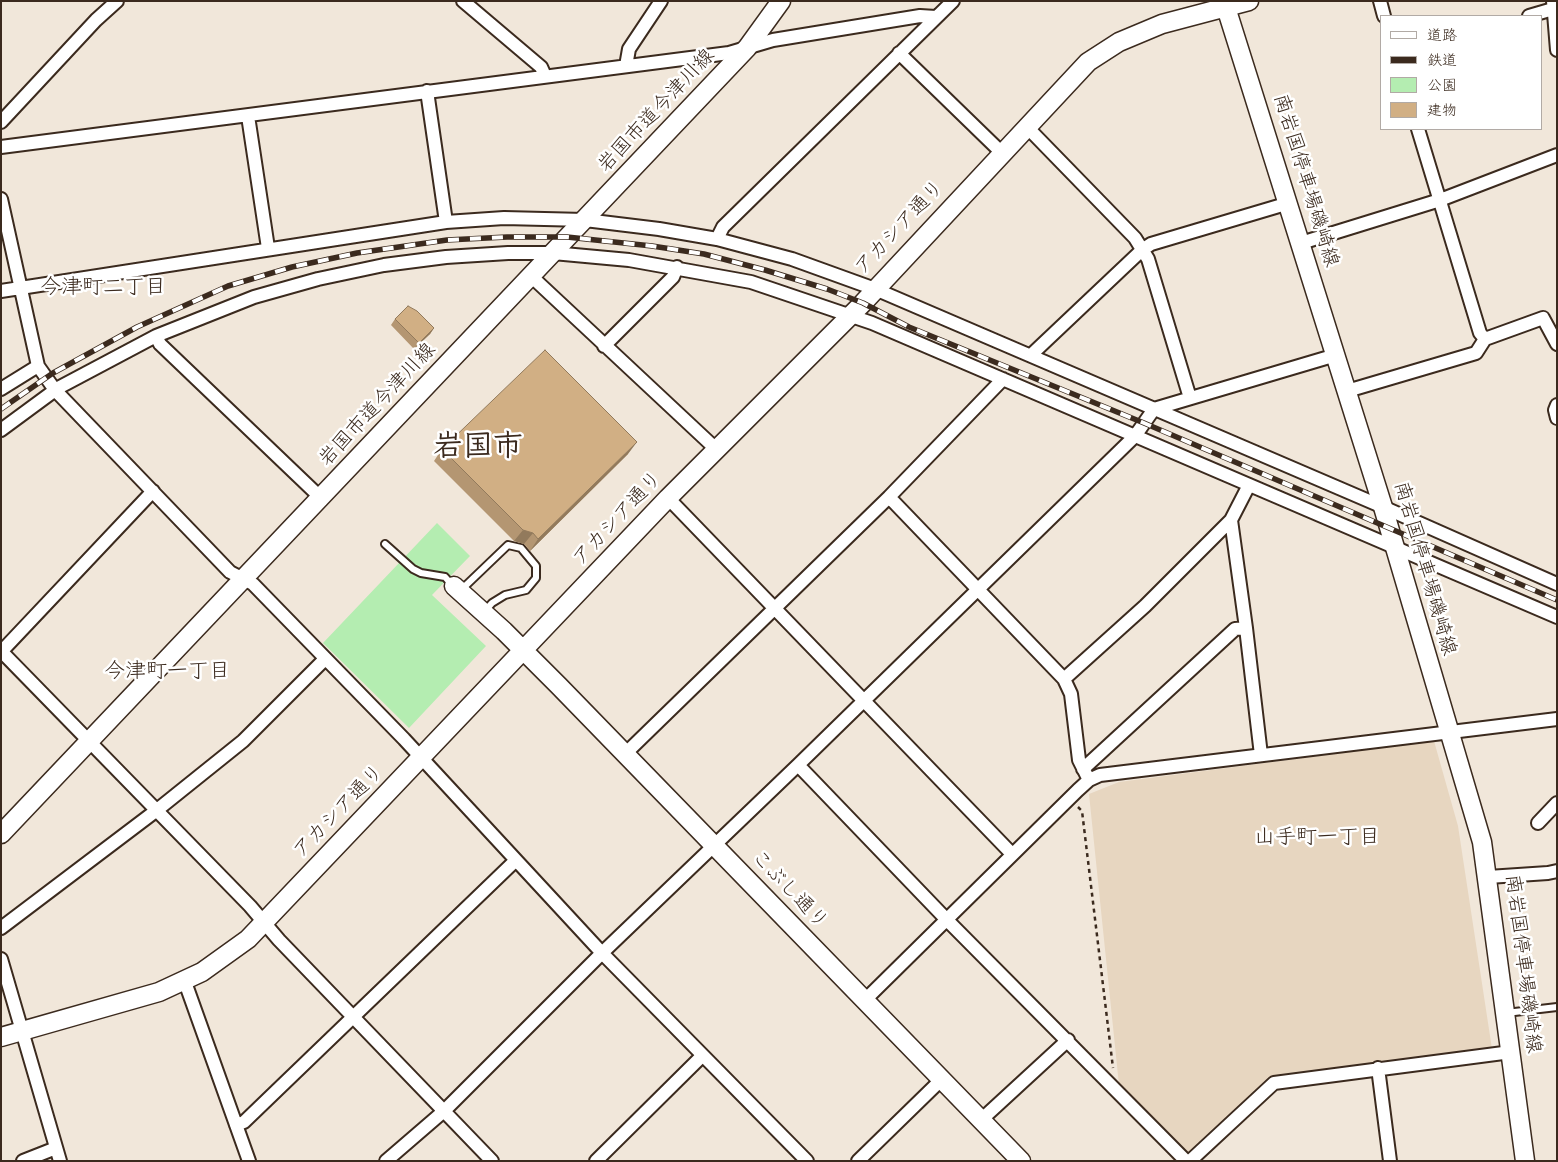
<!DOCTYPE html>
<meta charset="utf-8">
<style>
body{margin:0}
#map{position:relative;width:1558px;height:1162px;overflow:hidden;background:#f1e7da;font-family:"Indie Flower","Klee One",sans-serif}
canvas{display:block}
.frame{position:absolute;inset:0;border:2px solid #3b2a1e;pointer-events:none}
.legend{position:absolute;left:1380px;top:15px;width:162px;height:115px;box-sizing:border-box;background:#fff;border:1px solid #b1aaa5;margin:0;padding:6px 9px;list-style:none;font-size:15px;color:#3b2a1e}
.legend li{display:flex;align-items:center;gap:10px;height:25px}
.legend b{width:25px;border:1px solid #b1aaa5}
</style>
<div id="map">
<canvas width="1558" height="1162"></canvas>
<div class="frame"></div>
<ul class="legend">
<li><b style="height:6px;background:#fff"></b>道路</li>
<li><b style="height:6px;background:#3b2a1e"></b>鉄道</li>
<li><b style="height:14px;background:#b4edb1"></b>公園</li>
<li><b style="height:14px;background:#d1af84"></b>建物</li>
</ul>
</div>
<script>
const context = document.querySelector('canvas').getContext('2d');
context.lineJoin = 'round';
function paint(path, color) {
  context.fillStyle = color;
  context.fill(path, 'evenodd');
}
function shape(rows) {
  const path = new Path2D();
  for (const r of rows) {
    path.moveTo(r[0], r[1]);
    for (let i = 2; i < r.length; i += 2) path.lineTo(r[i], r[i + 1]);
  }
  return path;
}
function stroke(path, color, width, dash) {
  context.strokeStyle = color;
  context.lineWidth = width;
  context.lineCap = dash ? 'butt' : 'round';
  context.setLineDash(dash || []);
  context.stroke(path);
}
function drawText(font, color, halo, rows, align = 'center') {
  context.font = font + ' "Indie Flower","Klee One",sans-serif';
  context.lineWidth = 5;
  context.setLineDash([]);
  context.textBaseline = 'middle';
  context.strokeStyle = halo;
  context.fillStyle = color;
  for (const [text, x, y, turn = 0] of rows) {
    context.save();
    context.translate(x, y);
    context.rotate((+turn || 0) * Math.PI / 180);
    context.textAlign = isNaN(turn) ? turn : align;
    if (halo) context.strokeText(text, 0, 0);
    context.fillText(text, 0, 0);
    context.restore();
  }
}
paint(shape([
 [1434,741,1458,826,1492,1049,1269,1079,1187,1154,1119,1085,1089,794,1119,782]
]), '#e7d6c0');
paint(shape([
 [437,523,470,556,432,595,486,646,409,728,323,643]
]), '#b4edb1');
const lane = shape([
 [385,544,413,569,421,573,445,577,453,586],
 [460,591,508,545,521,548,536,566,536,578,526,590,505,595,492,603,484,612],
 [1506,1013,1557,1007]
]);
const street = shape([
 [463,1,541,67,545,76],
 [1380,1,1384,16],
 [1553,1,1557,50],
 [1529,16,1553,9],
 [899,53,1002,153],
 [626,66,629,49,661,1],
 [427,91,446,222],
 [248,116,268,248],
 [1,122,96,20,117,1],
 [1026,126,1135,238,1148,259,1190,398],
 [1,147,729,53,773,40,920,16,936,17],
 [1,199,38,366,55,390,230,572,253,584,404,739,602,953,807,1161],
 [717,239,723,227,953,1],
 [1301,243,1440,200,1557,155],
 [531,276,716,449],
 [1,291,446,222,504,218,585,220,659,229,717,239,792,259,875,289,1383,507,1557,584],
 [156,336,160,344,321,498],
 [1485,339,1543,318,1557,344],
 [604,346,673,277,677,267],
 [1031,355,1142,250,1151,244,1289,203],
 [1,389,38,366],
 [1347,391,1476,353,1485,339,1480,333,1418,129],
 [1557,405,1555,410,1557,418],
 [1,430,58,388,156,336,254,297,318,279,384,265,446,257,508,253,553,253,629,260,751,282,872,323,1557,617],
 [889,497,1064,679,1071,694,1079,760,1089,780],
 [668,498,1012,854],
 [1231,520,1246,628,1261,755],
 [1,651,250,906,279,940,492,1161],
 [1,652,153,491],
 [1064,679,1145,606,1231,520,1249,485],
 [625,754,889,497,1003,379],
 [798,765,947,920,1186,1161],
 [1083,769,1235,629,1246,628],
 [1538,823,1557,803],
 [1488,877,1548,873,1557,871],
 [1,928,157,810,243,741,325,659],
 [1,959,60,1161],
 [185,982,249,1161],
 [864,1001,1078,790,1089,780,1100,775,1557,719],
 [1378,1068,1390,1161],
 [981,1120,1068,1040],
 [236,1125,244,1122,515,861],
 [23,1161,56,1148],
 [386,1161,444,1111,602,953,798,765,1135,436,1154,409,1336,355],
 [596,1161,702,1056],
 [858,1161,941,1080],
 [1190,1161,1274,1083,1511,1052]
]);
const secondary = shape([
 [1224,1,1383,507,1482,842,1525,1161],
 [454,586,504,631,559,686,1021,1161],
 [1,834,747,48,781,1],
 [1,1037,159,992,202,972,248,939,668,498,863,303,1088,62,1119,42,1162,24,1249,1]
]);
stroke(lane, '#3b2a1e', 10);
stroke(street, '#3b2a1e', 16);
stroke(secondary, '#3b2a1e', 21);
stroke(shape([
 [1078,807,1082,811,1113,1068]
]), '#3b2a1e', 2.5, [4, 4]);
stroke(lane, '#fff', 6);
stroke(street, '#fff', 12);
stroke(secondary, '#fff', 18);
const rail = shape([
 [1,409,53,373,137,327,228,286,292,267,357,253,447,240,507,237,567,237,652,246,704,254,765,270,827,289,863,303,909,327,1144,423,1557,600]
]);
stroke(rail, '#3b2a1e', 5.5);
stroke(rail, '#fff', 4, [11]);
paint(shape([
 [395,319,434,328,430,334,414,349,391,325],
 [442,449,628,454,530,551,524,544,514,541,434,461]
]), '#b49672');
paint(shape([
 [434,328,430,334,414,349,419,343],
 [637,442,628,454,530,551,538,539],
 [523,530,533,533,524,544,514,541]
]), '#927a5c');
const building = shape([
 [408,306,417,311,434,328,419,343,395,319,408,306],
 [545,350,637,442,538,539,533,533,523,530,442,449,545,350]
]);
paint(building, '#d1af84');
stroke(building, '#927a5c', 1);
drawText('20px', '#3b2a1e', '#fff', [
 ["岩国市道今津川線",658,112,-47],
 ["南岩国停車場磯崎線",1304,181,73],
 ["アカシア通り",901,229,-47],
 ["岩国市道今津川線",379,406,-47],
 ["アカシア通り",619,520,-47],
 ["南岩国停車場磯崎線",1423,569,74],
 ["アカシア通り",340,813,-46],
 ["こぶし通り",788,891,46],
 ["南岩国停車場磯崎線",1521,964,83]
]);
drawText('21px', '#3b2a1e', '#fff', [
 ["今津町二丁目",103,290],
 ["今津町一丁目",167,674],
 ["山手町一丁目",1317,840]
]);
drawText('bold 30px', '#3b2a1e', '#fff', [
 ["岩国市",478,450]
]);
</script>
